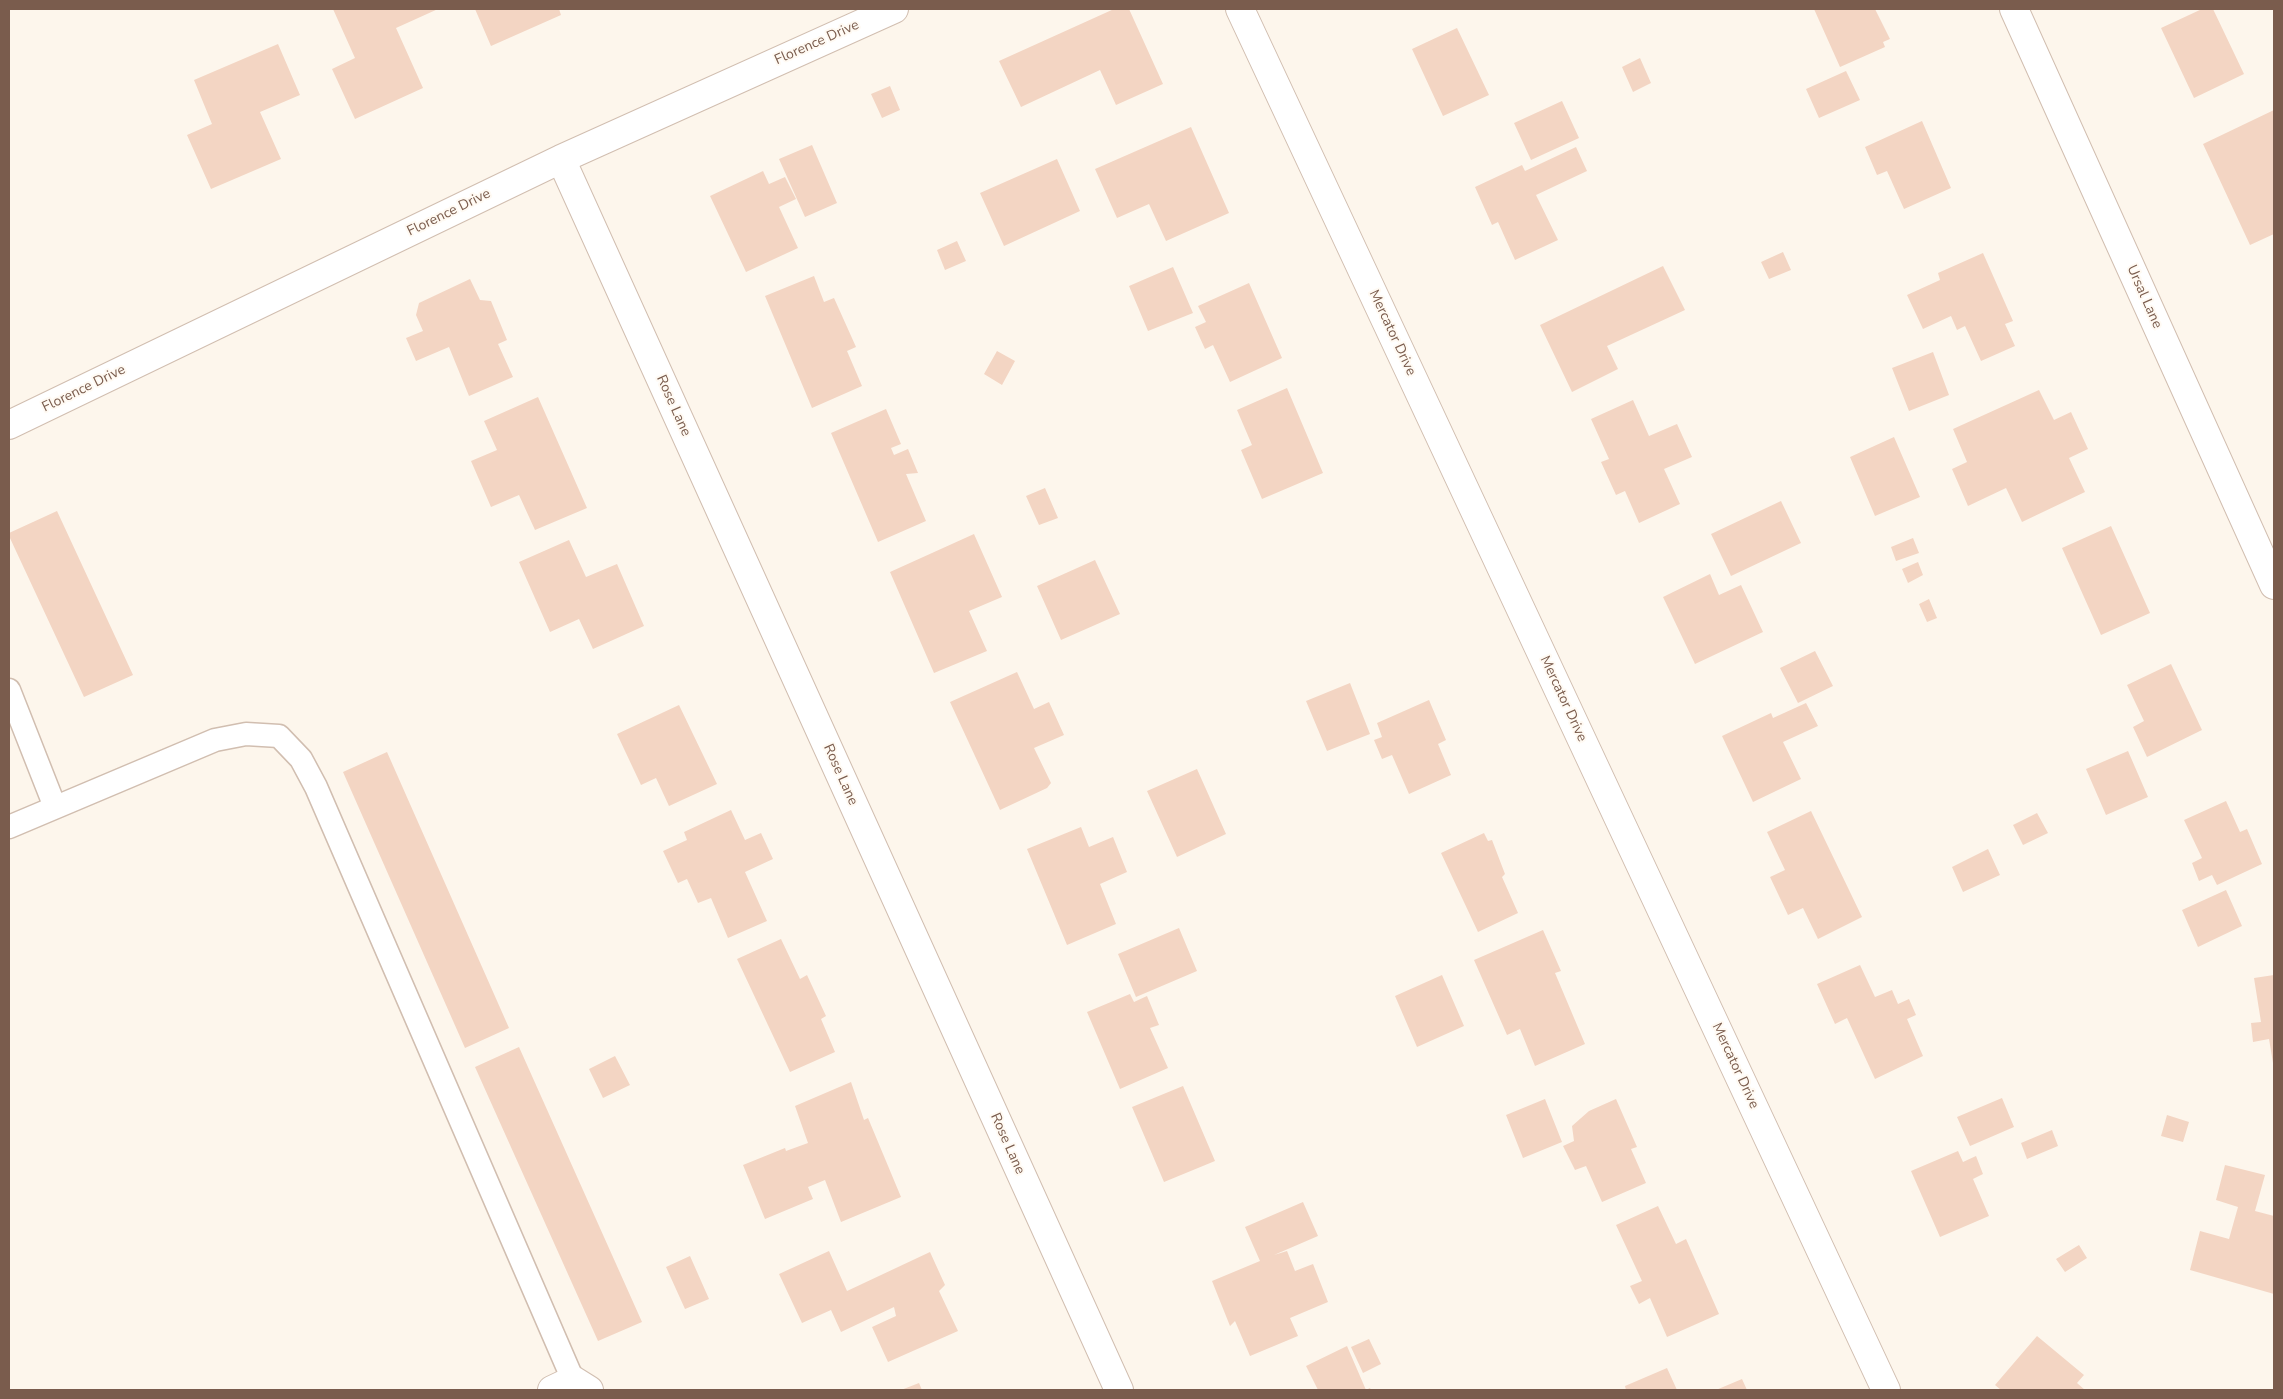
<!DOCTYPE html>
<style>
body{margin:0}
#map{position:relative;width:2283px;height:1399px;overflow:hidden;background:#fdf6ec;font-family:"Nunito Sans",sans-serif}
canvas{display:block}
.frame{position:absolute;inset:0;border:10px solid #7a5c4d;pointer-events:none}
</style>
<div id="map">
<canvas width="2283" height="1399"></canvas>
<div class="frame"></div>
</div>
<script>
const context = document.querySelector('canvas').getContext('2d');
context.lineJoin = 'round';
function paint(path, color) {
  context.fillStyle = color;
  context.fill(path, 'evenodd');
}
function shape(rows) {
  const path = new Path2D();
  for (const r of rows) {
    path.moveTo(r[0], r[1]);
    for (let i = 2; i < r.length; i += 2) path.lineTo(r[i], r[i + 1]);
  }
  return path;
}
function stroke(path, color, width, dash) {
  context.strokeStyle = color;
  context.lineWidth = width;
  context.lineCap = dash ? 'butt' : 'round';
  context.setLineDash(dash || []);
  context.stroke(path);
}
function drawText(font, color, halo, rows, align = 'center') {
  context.font = font + ' "Nunito Sans",sans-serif';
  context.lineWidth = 4;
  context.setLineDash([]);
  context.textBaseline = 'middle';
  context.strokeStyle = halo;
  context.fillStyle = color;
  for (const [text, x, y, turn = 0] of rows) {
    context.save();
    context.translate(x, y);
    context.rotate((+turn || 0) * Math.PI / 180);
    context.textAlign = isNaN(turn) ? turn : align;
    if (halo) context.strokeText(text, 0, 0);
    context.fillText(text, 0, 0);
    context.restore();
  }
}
paint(shape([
 [333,9,438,9,396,28,423,88,355,119,332,69,355,58],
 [475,9,559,9,561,15,491,46],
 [1114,9,1129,9,1163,84,1116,105,1100,70,1021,107,999,61],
 [1814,9,1875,9,1890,39,1883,42,1885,47,1840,67],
 [2202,9,2213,9,2244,74,2194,98,2161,28],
 [1457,28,1489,95,1443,116,1412,49],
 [278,44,300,95,260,112,281,159,211,189,187,135,212,124,194,80],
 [1640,58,1651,83,1633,92,1622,67],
 [1846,71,1860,100,1819,118,1806,89],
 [890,86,900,110,882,118,871,94],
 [1562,101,1579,138,1531,160,1514,123],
 [2274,110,2274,234,2250,245,2203,144],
 [1922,121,1951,188,1904,209,1887,171,1877,175,1865,147],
 [1191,127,1229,213,1166,241,1149,204,1117,218,1095,169],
 [812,145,837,203,805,217,779,159],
 [1576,147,1587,171,1536,195,1558,240,1515,260,1498,222,1492,225,1475,187,1522,165,1525,171],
 [1057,159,1080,211,1004,246,980,193],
 [763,171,769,184,785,177,796,199,779,207,798,248,746,272,710,196],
 [957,241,966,261,945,270,937,250],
 [1783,252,1791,270,1769,279,1761,262],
 [1983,253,2013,321,2005,324,2015,346,1981,361,1965,326,1957,330,1951,316,1923,329,1907,295,1940,280,1938,273],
 [1663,266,1685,310,1607,346,1618,369,1572,392,1540,325],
 [1173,267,1193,313,1148,331,1129,286],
 [814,276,824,302,834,298,856,347,847,351,862,386,812,408,765,296],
 [470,279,480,300,491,301,507,340,498,344,513,377,469,396,449,347,416,361,406,338,423,331,416,315,419,303],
 [1249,283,1282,358,1230,382,1213,345,1205,349,1195,327,1206,322,1198,306],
 [997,351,1015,361,1002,385,984,374],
 [1933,352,1949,395,1909,411,1892,368],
 [1287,388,1323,473,1262,499,1241,450,1252,445,1237,410],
 [2039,390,2054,420,2071,412,2088,449,2069,458,2085,492,2022,522,2006,488,1968,506,1952,469,1967,462,1953,429],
 [538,397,587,508,535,530,519,495,491,507,471,461,497,450,484,421],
 [1633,400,1649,436,1677,424,1692,457,1664,469,1680,504,1639,523,1625,491,1616,495,1601,462,1609,459,1591,419],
 [886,409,901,444,891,448,894,455,908,449,918,473,906,474,926,521,878,542,831,433],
 [1894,437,1920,497,1875,516,1850,457],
 [1045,488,1058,518,1039,525,1026,496],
 [1781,501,1801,543,1731,576,1711,534],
 [57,511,133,675,84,697,9,536,9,533],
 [2111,526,2150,613,2101,635,2062,548],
 [974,534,1002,597,969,611,987,651,934,673,890,572],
 [1913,538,1919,553,1896,561,1891,547],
 [569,540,586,577,617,564,644,626,593,649,579,619,550,632,519,562],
 [1095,560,1120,614,1061,640,1037,586],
 [1918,562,1923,575,1908,583,1902,569],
 [1710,574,1719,595,1741,585,1763,632,1695,664,1663,597],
 [1929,599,1937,618,1927,622,1919,604],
 [1815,651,1833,686,1798,703,1780,668],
 [2171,664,2202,730,2147,757,2133,727,2144,721,2127,685],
 [1017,672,1034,709,1049,702,1064,735,1034,748,1051,783,1047,788,1000,810,950,702],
 [1350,683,1370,734,1327,751,1306,701],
 [1429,700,1446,740,1438,744,1451,775,1409,794,1392,755,1382,759,1374,740,1382,737,1377,723],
 [1806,703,1818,726,1783,742,1801,779,1753,802,1722,736,1771,713,1773,718],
 [679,705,717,784,669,806,656,778,641,785,617,734],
 [2128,751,2148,797,2106,815,2086,769],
 [387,752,509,1028,465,1048,343,772],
 [1197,769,1226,834,1177,857,1147,791],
 [2226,801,2240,832,2247,829,2262,864,2217,885,2212,875,2199,881,2192,863,2202,858,2184,820],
 [731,810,745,840,761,833,773,859,745,872,767,921,728,938,711,898,698,903,687,879,678,883,663,851,687,840,684,832],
 [1811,811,1862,917,1818,939,1803,908,1788,915,1770,877,1785,870,1767,832],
 [2037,813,2048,833,2023,845,2013,825],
 [1081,827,1089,847,1113,837,1127,872,1100,884,1116,924,1067,945,1027,849],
 [1484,833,1488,841,1492,840,1505,874,1502,877,1518,913,1478,932,1441,853],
 [1988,849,2000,875,1963,892,1952,867],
 [2226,890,2242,926,2198,947,2182,910],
 [1179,928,1197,971,1136,997,1118,954],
 [1543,930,1561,971,1555,973,1585,1044,1535,1066,1520,1029,1507,1035,1474,960],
 [781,939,800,979,807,975,826,1016,821,1019,835,1052,790,1072,737,959],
 [1860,965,1875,997,1892,990,1898,1004,1909,999,1916,1015,1907,1019,1923,1056,1875,1079,1847,1018,1835,1024,1817,984],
 [1442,975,1464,1026,1417,1047,1395,996],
 [2274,975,2274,1063,2273,1063,2269,1039,2253,1042,2251,1023,2261,1022,2254,978],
 [1130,994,1134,1002,1147,996,1159,1025,1150,1028,1168,1068,1120,1089,1087,1012],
 [519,1047,642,1322,598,1341,475,1067],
 [615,1056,630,1085,603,1098,589,1069],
 [851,1082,864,1120,868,1118,901,1197,841,1222,825,1180,808,1187,813,1199,765,1219,743,1165,785,1148,786,1151,808,1143,795,1106],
 [1183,1086,1215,1161,1164,1182,1132,1107],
 [2002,1098,2014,1127,1970,1146,1957,1117],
 [1545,1099,1562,1142,1523,1158,1506,1115],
 [1616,1099,1637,1147,1631,1149,1646,1183,1602,1202,1586,1166,1575,1170,1563,1146,1574,1141,1572,1126,1589,1111],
 [2167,1115,2189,1122,2183,1142,2161,1136],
 [2052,1130,2058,1146,2027,1159,2021,1143],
 [1958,1151,1963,1162,1976,1156,1983,1174,1973,1179,1989,1216,1940,1237,1911,1171],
 [2225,1165,2265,1175,2255,1211,2274,1216,2274,1294,2190,1270,2200,1231,2229,1239,2238,1207,2216,1200],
 [1303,1202,1318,1236,1274,1255,1287,1251,1295,1271,1313,1264,1328,1302,1290,1318,1298,1336,1250,1356,1235,1321,1230,1326,1212,1281,1260,1261,1245,1227],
 [1658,1206,1676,1244,1686,1239,1719,1314,1667,1337,1650,1298,1639,1304,1630,1286,1642,1281,1616,1225],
 [2079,1245,2087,1258,2065,1272,2056,1259],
 [829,1251,847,1291,930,1252,945,1285,939,1291,958,1331,888,1362,872,1327,896,1316,894,1307,841,1332,831,1310,802,1323,779,1274],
 [690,1256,709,1299,685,1309,666,1267],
 [2037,1336,2084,1375,2077,1383,2085,1390,2001,1390,1995,1385],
 [1369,1339,1381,1364,1363,1373,1351,1347],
 [1347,1346,1366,1390,1370,1388,1371,1390,1318,1390,1306,1366],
 [1667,1368,1677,1390,1626,1390,1625,1386],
 [1742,1379,1747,1390,1716,1390],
 [919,1383,922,1390,901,1390]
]), '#f3d5c3');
const service = shape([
 [9,690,55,807],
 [9,827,215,740,246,734,279,736,301,759,316,787,573,1380]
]);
const minor = shape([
 [1240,9,1886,1390],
 [2014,9,2274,585],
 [561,159,1119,1390],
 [9,425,561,159,894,9],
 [552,1390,573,1380,589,1390]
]);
stroke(service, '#d1beb0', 25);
stroke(minor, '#d1beb0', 30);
stroke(service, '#fff', 22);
stroke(minor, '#fff', 28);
drawText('14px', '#7a5c4d', '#fffaf3', [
 ["Florence Drive",817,43,-24],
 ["Florence Drive",449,213,-26],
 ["Ursal Lane",2144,297,66],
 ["Mercator Drive",1392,333,65],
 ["Florence Drive",84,389,-26],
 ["Rose Lane",673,406,66],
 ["Mercator Drive",1563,699,65],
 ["Rose Lane",840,775,66],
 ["Mercator Drive",1735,1066,65],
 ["Rose Lane",1007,1144,66]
]);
</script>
